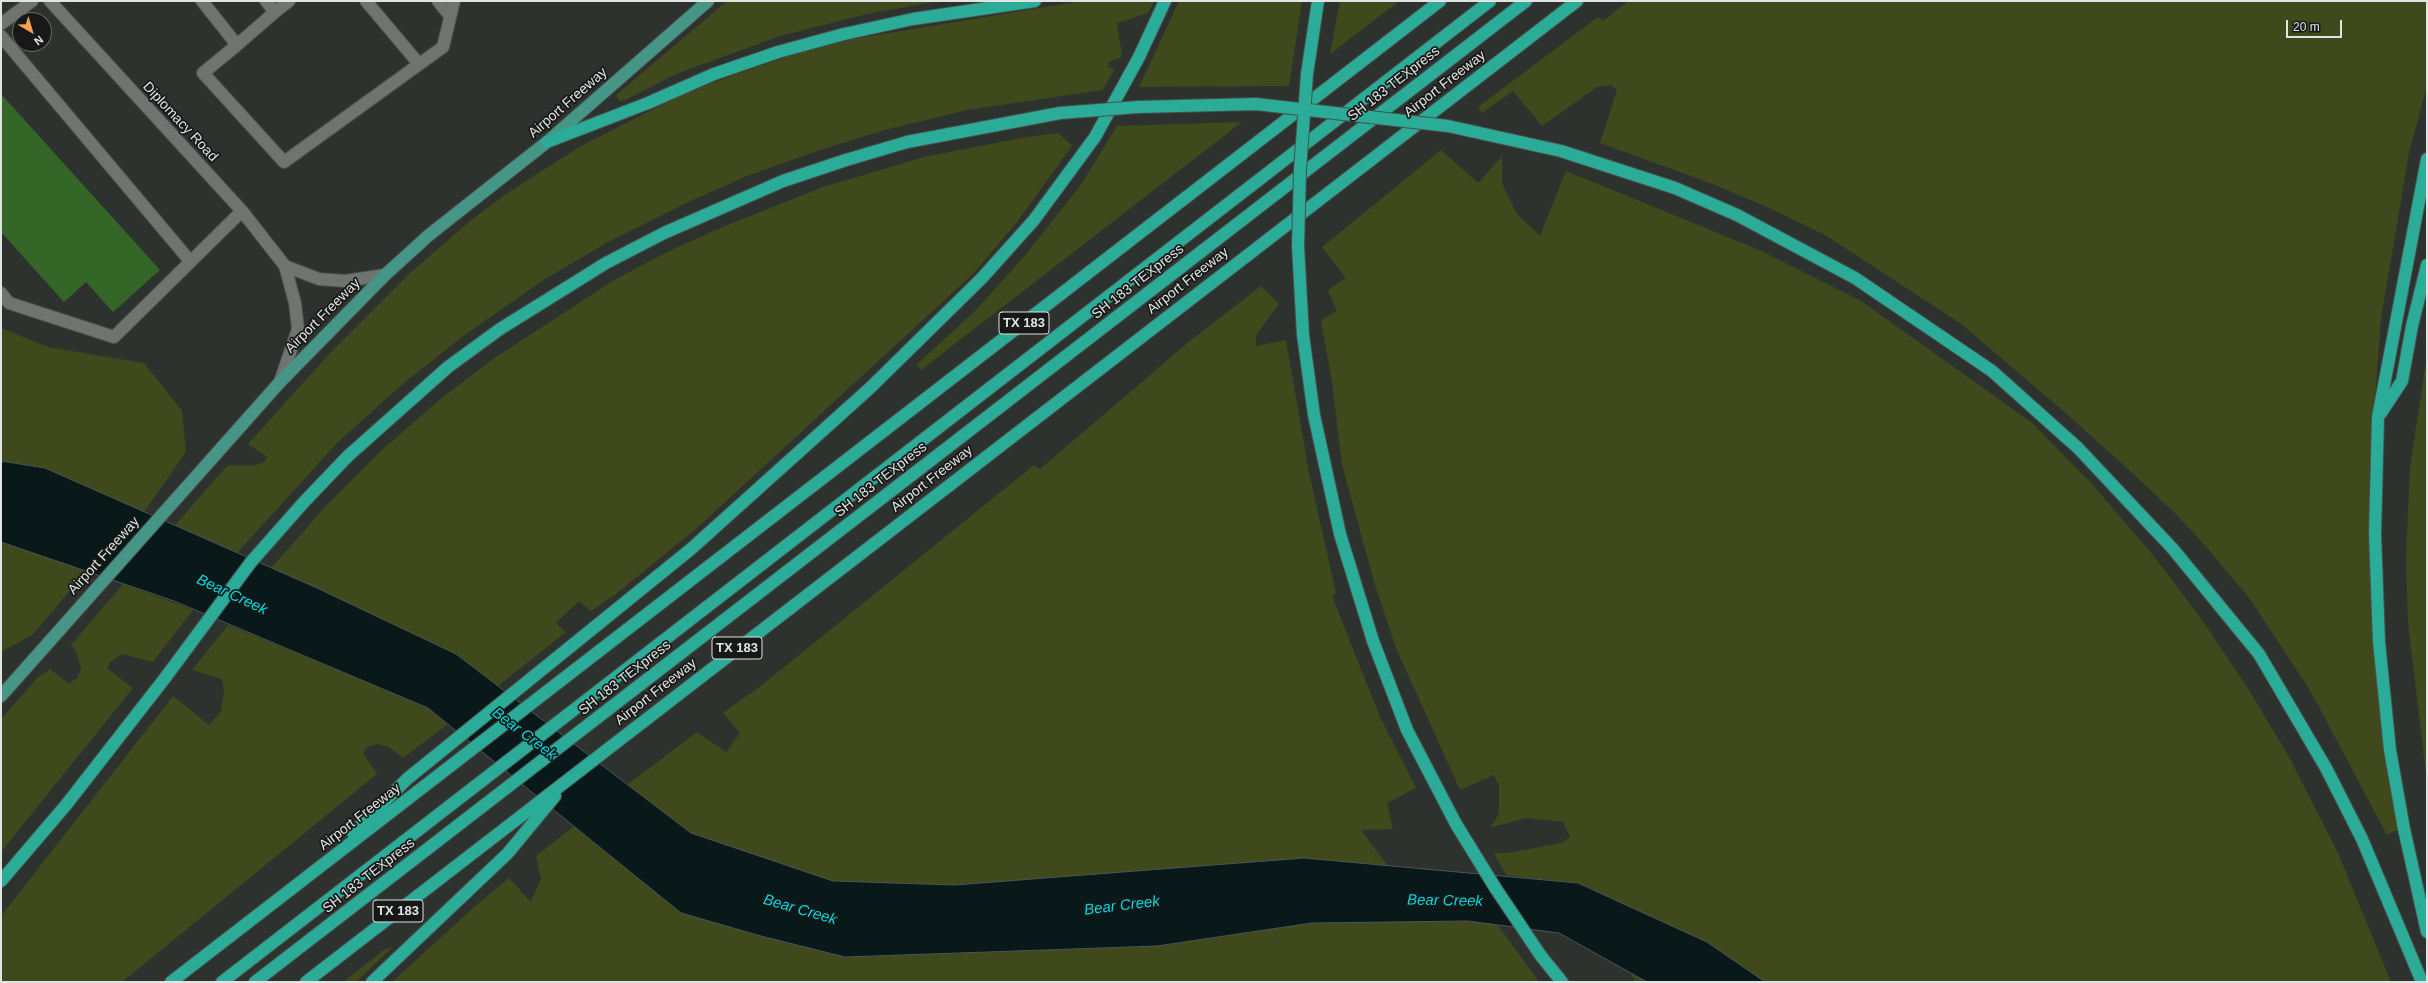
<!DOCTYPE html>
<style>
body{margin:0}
#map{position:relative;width:2428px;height:983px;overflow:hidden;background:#2e322f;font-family:Helvetica,sans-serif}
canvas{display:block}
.frame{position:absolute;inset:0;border:2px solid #e1e4e2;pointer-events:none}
.north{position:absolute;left:12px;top:12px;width:40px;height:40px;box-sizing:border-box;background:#171918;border:1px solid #686a69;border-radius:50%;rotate:142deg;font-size:11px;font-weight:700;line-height:16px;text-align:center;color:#e1e4e2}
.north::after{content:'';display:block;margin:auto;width:14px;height:18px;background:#f9a04c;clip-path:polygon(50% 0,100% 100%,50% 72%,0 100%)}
.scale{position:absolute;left:2286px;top:20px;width:56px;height:18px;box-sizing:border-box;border:2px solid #e1e4e2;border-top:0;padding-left:5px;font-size:12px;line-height:14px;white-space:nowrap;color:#e1e4e2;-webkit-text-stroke:3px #171918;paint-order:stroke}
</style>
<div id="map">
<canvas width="2428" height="983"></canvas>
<div class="frame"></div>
<div class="north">N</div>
<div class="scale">20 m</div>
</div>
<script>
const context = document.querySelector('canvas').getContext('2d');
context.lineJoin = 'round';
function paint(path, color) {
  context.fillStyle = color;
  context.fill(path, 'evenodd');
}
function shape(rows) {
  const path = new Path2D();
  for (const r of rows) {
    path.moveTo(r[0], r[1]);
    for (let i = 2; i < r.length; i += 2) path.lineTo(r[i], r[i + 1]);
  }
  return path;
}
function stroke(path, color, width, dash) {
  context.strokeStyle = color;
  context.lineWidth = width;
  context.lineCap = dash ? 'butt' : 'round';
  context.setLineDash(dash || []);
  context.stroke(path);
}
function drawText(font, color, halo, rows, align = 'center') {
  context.font = font + ' Helvetica,sans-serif';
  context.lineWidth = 3.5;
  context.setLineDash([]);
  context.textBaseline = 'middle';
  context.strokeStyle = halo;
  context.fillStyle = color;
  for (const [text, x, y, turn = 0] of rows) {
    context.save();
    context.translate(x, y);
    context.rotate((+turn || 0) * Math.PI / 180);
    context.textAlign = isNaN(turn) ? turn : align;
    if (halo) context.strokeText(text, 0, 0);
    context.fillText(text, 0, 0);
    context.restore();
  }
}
paint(shape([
 [727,1,940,1,867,14,780,36,676,74,625,100,619,101,616,95],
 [1082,1,1154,1,1148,13,1117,23,1122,57,1109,62,1108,66,1114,69,1103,90,967,110,885,130,817,151,747,176,695,199,610,241,545,279,462,337,404,383,338,442,237,553,175,525,228,465,252,466,265,462,267,457,248,444,329,354,410,273,470,221,509,192,581,146,681,95,744,71,796,54,853,39],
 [1179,1,1302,1,1289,86,1139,87],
 [1340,1,1399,1,1330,54],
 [1628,1,2427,1,2427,86,2409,153,2381,319,2369,480,2372,632,2398,830,2387,835,2311,692,2250,599,2209,550,2176,514,2118,460,2061,409,1960,323,1825,235,1765,206,1710,183,1600,143,1617,90,1611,85,1597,87,1542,126,1513,91,1482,113,1478,107,1598,17,1603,21],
 [1242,122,921,370,916,365,973,313,1022,259,1080,186,1117,126],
 [1059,133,1072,146,1017,222,973,274,697,528,616,594,591,611,579,601,556,623,566,632,498,686,456,654,271,568,326,506,383,449,443,397,493,359,614,280,669,251,725,226,823,187,924,157,1026,137],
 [1441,150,1478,183,1502,156,1502,183,1516,213,1540,236,1566,171,1757,249,1861,301,2031,422,2092,484,2153,555,2200,617,2249,690,2289,757,2338,853,2391,982,1635,982,1594,889,1578,883,1506,875,1494,853,1508,853,1562,843,1570,837,1563,822,1525,818,1490,828,1499,814,1499,785,1494,775,1460,790,1396,648,1375,585,1342,465,1332,383,1321,320,1337,311,1328,290,1346,278,1322,247],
 [1261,286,1279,304,1256,335,1256,346,1286,340,1309,473,1336,593,1332,596,1380,717,1416,788,1387,803,1393,829,1361,830,1430,922,1468,921,1498,925,1539,982,392,982,473,908,509,878,531,902,541,879,536,856,574,826,610,856,673,820,627,785,697,732,726,752,740,733,723,713,762,685,1034,465,1040,469,1191,340],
 [1,328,48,347,144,363,182,411,186,452,144,512,45,468,1,461],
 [2427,355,2427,782,2408,623,2406,556,2410,468],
 [1,542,87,571,32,635,1,652],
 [123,584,193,610,153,662,122,654,109,663,108,669,133,688,1,852,1,719,37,678,50,669,69,684,78,677,81,668,79,661,76,651,71,645],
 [228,625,428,708,448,724,403,758,389,747,377,744,366,748,363,753,377,774,122,982,1,982,1,916,173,696,209,725,221,711,224,692,222,679,192,670],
 [394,946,356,982,343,982,385,949]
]), '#3f491b');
const water = shape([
 [1,461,45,468,317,588,456,654,691,833,833,881,955,885,1304,858,1578,883,1707,942,1765,982,1647,982,1559,933,1468,921,1312,923,1157,946,845,957,761,936,681,913,428,708,174,601,1,542,1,461]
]);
paint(water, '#091819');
stroke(water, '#4a5555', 1);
paint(shape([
 [1,94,160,270,113,312,86,282,64,302,1,232]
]), '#346628');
const minor = shape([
 [50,1,242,211,285,266,295,303,298,329,280,382],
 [202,1,237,45,203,73,284,162,443,47,454,1],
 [266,1,275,12,289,1],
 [366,1,419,64],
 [438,1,450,16],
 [1,24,32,1],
 [1,36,190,261],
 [237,45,275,12],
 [285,266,319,279,345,281,385,275],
 [1,293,9,303,114,337,242,211]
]);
const major = shape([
 [1,696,280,382,385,275,429,235,547,142,708,1]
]);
const highway = shape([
 [547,142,648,103,714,74,778,52,844,34,913,19,1035,1],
 [1561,151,1675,188,1737,215,1855,278,1992,371,2078,448,2173,549,2259,654,2326,768,2362,839,2422,982],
 [2427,159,2378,417,2375,534,2379,642,2390,750,2404,829,2427,932],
 [1303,335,1314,415,1340,534,1373,641,1407,730,1456,824,1496,889,1541,956,1562,982],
 [2381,413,2402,381,2412,326,2427,265],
 [353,833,407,779,691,549,870,388,982,278,1034,220,1095,137,1139,57,1165,1],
 [1,881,66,805,165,678,251,562,304,502,348,456,448,367,500,329,606,263,664,233,783,181,846,160],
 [171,982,1440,1],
 [222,982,1490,1],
 [255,982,1526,1],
 [306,982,1577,1],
 [372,982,508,853,555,796]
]);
stroke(minor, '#4b4f4c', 14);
stroke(major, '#4b4f4c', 14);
stroke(highway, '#4b4f4c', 14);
stroke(minor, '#6f7471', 12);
stroke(major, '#469688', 12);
stroke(highway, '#2aac98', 12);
const highwayBridge = shape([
 [846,160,907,142,1060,113,1138,107,1256,104,1448,126,1561,151],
 [1303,335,1298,246,1300,170,1307,74,1318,1]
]);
stroke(highwayBridge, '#4b4f4c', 14, []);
stroke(highwayBridge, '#2aac98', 12);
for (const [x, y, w] of [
 [1024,323,50],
 [737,648,50],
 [398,911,50]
]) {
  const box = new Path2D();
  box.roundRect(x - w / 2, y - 11, w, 22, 3);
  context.fillStyle = '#171918';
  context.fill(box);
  stroke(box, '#e1e4e2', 1);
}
drawText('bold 13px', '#e1e4e2', null, [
 ["TX 183",1024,323],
 ["TX 183",737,648],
 ["TX 183",398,911]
]);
drawText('14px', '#e1e4e2', '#171918', [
 ["SH 183 TEXpress",1394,84,-38],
 ["Airport Freeway",1445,84,-38],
 ["Airport Freeway",568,103,-41],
 ["Diplomacy Road",180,122,47],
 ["Airport Freeway",1188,281,-38],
 ["SH 183 TEXpress",1138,282,-38],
 ["Airport Freeway",323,316,-45],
 ["Airport Freeway",932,479,-38],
 ["SH 183 TEXpress",881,480,-38],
 ["Airport Freeway",104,556,-48],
 ["SH 183 TEXpress",625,678,-38],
 ["Airport Freeway",656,692,-38],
 ["Airport Freeway",360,817,-38],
 ["SH 183 TEXpress",369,876,-38]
]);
drawText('italic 15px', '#00d9e1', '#171918', [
 ["Bear Creek",232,595,25],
 ["Bear Creek",524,734,37],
 ["Bear Creek",1445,901,1],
 ["Bear Creek",1122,906,-7],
 ["Bear Creek",800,910,16]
]);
</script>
